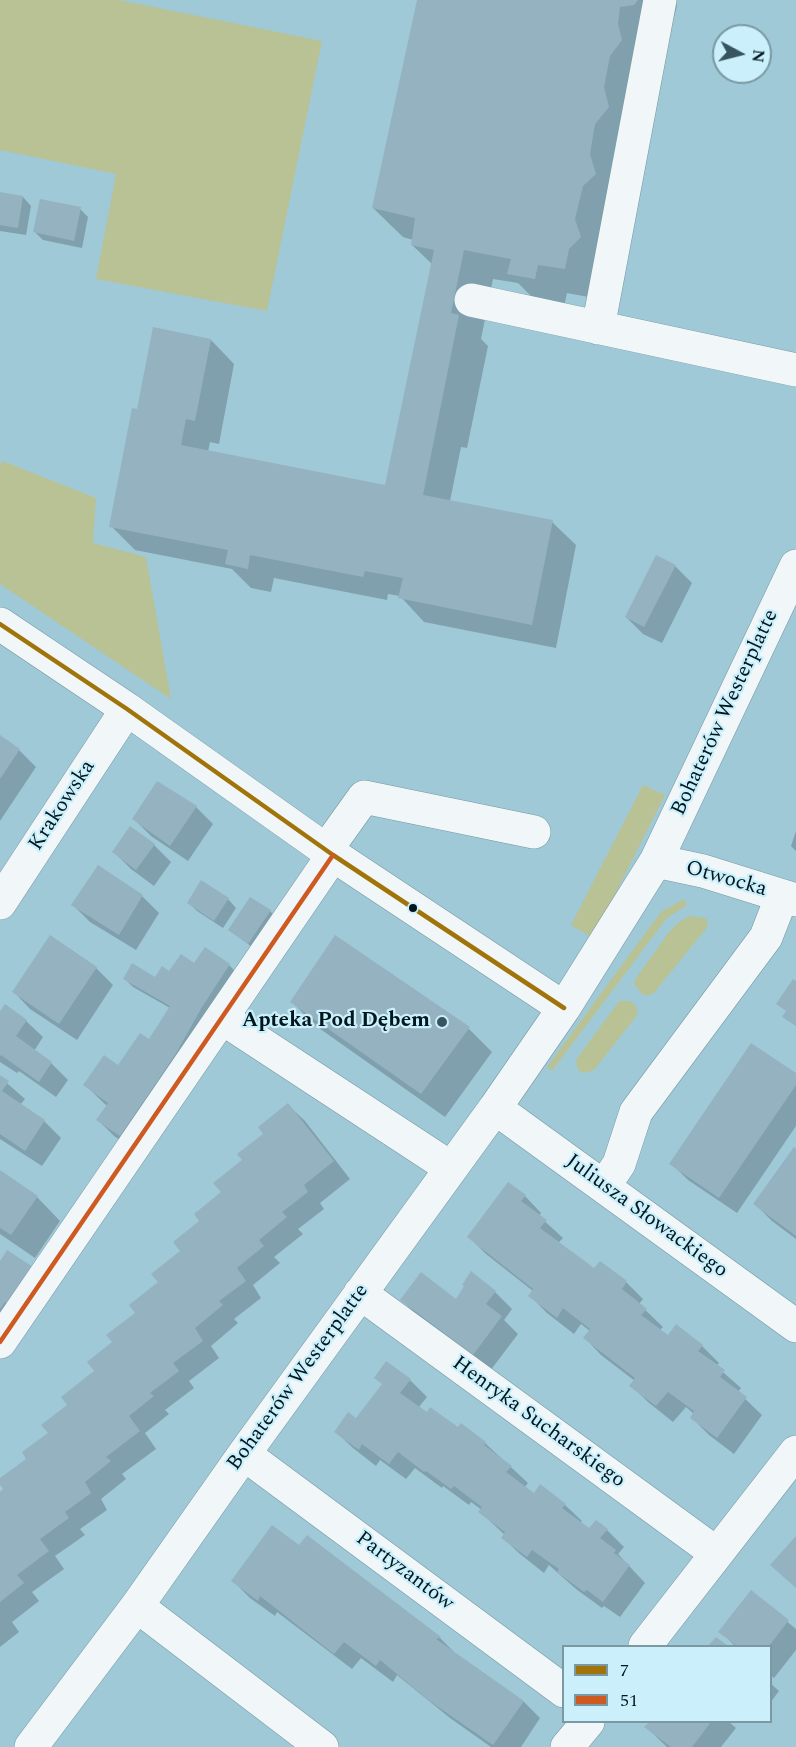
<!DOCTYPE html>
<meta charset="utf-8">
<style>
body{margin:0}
#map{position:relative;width:796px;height:1747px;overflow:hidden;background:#9fc9d7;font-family:Spectral,serif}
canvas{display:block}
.legend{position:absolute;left:562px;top:1645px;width:210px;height:78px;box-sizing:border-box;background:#cbf0fc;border:2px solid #7a99a3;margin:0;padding:8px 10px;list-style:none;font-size:18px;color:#01171e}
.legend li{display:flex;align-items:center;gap:12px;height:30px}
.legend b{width:30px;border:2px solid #7a99a3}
.north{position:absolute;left:712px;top:24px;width:60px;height:60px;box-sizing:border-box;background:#cbf0fc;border:2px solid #7a99a3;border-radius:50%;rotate:97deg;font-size:16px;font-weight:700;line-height:24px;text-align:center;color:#01171e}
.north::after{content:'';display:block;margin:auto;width:21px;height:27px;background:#38555f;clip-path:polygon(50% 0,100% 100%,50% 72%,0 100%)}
</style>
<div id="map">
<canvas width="796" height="1747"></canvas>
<ul class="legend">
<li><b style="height:8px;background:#a1740a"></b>7</li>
<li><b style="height:8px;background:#ce5921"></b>51</li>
</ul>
<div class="north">N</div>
</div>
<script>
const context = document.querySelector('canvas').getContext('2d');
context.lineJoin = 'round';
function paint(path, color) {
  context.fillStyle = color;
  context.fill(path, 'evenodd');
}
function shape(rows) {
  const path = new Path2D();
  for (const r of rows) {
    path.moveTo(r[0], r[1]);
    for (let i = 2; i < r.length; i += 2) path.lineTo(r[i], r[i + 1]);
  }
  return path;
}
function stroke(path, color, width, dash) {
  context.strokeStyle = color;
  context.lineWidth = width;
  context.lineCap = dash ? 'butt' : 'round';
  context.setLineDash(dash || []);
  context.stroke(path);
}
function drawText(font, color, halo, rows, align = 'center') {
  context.font = font + ' Spectral,serif';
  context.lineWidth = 4.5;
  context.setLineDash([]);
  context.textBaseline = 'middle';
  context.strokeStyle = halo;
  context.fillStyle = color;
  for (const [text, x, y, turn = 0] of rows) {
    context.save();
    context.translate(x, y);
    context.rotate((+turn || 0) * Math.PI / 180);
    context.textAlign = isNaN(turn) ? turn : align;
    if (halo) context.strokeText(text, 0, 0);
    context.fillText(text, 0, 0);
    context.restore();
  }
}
paint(shape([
 [0,0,119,0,322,41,267,311,96,279,116,174,0,150],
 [3,461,96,498,93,543,146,557,171,699,0,584,0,465],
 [643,785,665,795,593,938,571,925],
 [684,899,687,905,667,918,552,1071,547,1067,652,924,662,911],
 [689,916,706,918,708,926,654,993,646,996,642,994,634,984,636,978,669,932,679,922],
 [619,1001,631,1001,636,1006,638,1014,594,1070,584,1073,578,1070,576,1060]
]), '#b8c294');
paint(shape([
 [419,0,674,0,677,6,594,298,567,293,564,307,538,303,518,283,493,279,481,339,488,346,467,448,461,447,450,501,552,522,576,545,556,648,424,622,400,596,388,594,387,600,274,578,271,592,251,588,232,569,135,550,111,526,138,411,211,340,234,364,219,444,210,442,208,452,386,487,433,265,412,245,413,240,403,237,373,208],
 [0,193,23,197,31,206,26,235,0,231],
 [80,209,88,217,82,248,43,240,34,231],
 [657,557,675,566,692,583,662,643,643,634,626,617],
 [0,737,19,750,36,767,0,821],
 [196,807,213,824,188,861,151,836,134,819],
 [131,828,154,845,171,862,154,886,131,869,114,852],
 [796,831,796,851,791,846],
 [202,882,228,899,236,908,223,928,197,911,189,903],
 [142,896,159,913,136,950,90,922,73,905],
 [270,911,278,919,257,951,230,930],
 [195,965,229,965,246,982,138,1152,114,1136,97,1119,107,1106,85,1085,119,1067,149,1041,170,1008,133,987,125,979,161,982,170,973],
 [96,968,113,985,77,1040,30,1009,14,992],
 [292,1002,469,1029,492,1052,445,1117,316,1026],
 [0,1014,26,1021,43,1037,34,1051,51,1063,68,1080,56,1097,19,1071,17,1073,0,1062],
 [796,1075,796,1126,737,1213,688,1180,671,1163],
 [0,1077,25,1099,20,1105,44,1121,61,1138,42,1166,0,1139],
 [288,1105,305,1121,350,1179,320,1203,324,1209,298,1229,303,1234,274,1257,280,1263,253,1285,261,1298,234,1319,238,1323,211,1346,219,1358,189,1381,194,1388,165,1410,169,1414,145,1433,156,1449,122,1474,126,1479,101,1499,107,1510,80,1529,85,1535,55,1556,64,1569,32,1592,39,1601,12,1622,19,1632,0,1647,0,1494,6,1490,0,1480,28,1460,50,1433,97,1372,114,1343,160,1283,244,1160],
 [796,1150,796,1239,772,1221,755,1204],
 [0,1172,37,1197,60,1221,35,1258,0,1234],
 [525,1196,541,1213,539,1216,563,1238,558,1243,595,1270,626,1282,643,1299,639,1304,663,1327,659,1331,668,1337,676,1326,702,1346,719,1363,716,1366,741,1388,738,1392,762,1415,734,1454,709,1435,692,1418,694,1414,686,1407,673,1422,648,1402,631,1385,635,1381,601,1355,585,1338,590,1331,581,1324,574,1334,547,1313,530,1296,533,1291,486,1254,469,1237],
 [0,1263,25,1320,0,1331],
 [472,1273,495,1292,512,1309,504,1320,518,1334,490,1371,419,1317,402,1300,456,1301],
 [410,1380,427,1397,418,1408,485,1443,528,1483,524,1488,534,1495,565,1505,582,1521,580,1523,589,1530,607,1530,624,1547,618,1554,645,1583,620,1617,604,1606,602,1608,576,1589,549,1565,544,1573,520,1554,503,1538,505,1535,480,1512,482,1510,471,1502,469,1505,443,1486,442,1488,415,1468,406,1479,380,1460,376,1466,353,1448,336,1432,357,1420],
 [307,1537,440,1638,458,1656,524,1702,540,1718,521,1747,491,1747,450,1718,397,1675,393,1682,361,1658,352,1669,277,1612,275,1616,250,1598,233,1581,299,1547],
 [751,1592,796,1629,796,1650,774,1678,770,1675,770,1646,735,1646,720,1631],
 [770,1683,779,1691,770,1703],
 [651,1722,729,1722,736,1728,721,1747,667,1747,646,1727]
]), '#0003');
paint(shape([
 [417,0,638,0,634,5,620,7,618,24,622,40,610,56,604,87,609,107,595,124,590,154,596,174,583,186,575,219,581,237,569,249,565,269,538,265,535,279,507,274,511,259,464,250,451,313,459,315,423,495,553,520,532,625,398,598,403,578,365,571,363,577,250,555,248,569,225,564,228,550,109,527,132,408,137,409,153,327,211,339,195,421,186,419,181,445,385,485,434,250,411,245,415,218,372,208],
 [0,192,23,196,18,228,0,225],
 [40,199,81,207,74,241,33,232],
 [656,555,676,565,644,627,625,617],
 [0,735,20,749,0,779],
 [157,781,197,806,170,846,132,819],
 [130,826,155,844,136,870,112,852],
 [98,865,143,895,119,935,71,905],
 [201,880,229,898,214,921,187,903],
 [250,897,271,910,248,944,228,930],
 [50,935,97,967,59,1024,12,992],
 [335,935,470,1027,421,1094,290,1002],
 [205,947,230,964,202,1007,175,1055,120,1136,96,1120,108,1103,83,1085,104,1055,118,1065,140,1033,149,1039,170,1006,123,979,132,963,155,977,162,966,169,971,181,954,194,963],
 [793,979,796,981,796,1026,782,1017,786,1011,776,1004],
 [5,1004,27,1020,16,1036,52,1062,39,1082,1,1055,0,1057,0,1011],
 [751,1043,796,1073,796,1085,719,1198,669,1164],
 [0,1075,9,1081,2,1091,45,1120,25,1151,0,1134],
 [288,1103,334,1161,304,1185,308,1192,282,1212,287,1217,259,1240,264,1246,237,1268,246,1281,219,1301,223,1305,195,1328,203,1341,173,1363,179,1371,150,1393,154,1396,129,1416,140,1431,106,1457,111,1461,85,1482,91,1493,65,1512,69,1518,40,1539,49,1551,17,1575,24,1583,0,1602,0,1492,3,1489,0,1485,0,1478,26,1459,22,1452,48,1433,41,1425,67,1405,61,1397,94,1371,87,1362,112,1342,106,1335,135,1313,129,1305,158,1282,151,1274,180,1251,173,1242,199,1221,194,1214,221,1192,213,1183,242,1160,237,1154,263,1134,258,1127],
 [794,1147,796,1149,796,1236,753,1204],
 [0,1170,38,1196,11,1235,0,1228],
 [508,1182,526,1195,521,1201,547,1220,540,1228,594,1268,600,1261,627,1281,622,1289,647,1309,641,1315,668,1335,676,1324,703,1345,698,1351,725,1370,720,1377,747,1397,717,1438,690,1418,694,1411,668,1392,656,1406,629,1386,635,1378,583,1338,590,1329,563,1308,557,1318,528,1296,533,1289,467,1237],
 [7,1250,33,1267,8,1304,5,1302,0,1309,0,1261],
 [471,1271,496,1291,486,1304,502,1316,473,1355,400,1300,421,1272,456,1299,464,1286,462,1285],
 [386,1361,411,1379,400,1393,427,1412,430,1407,458,1427,461,1423,486,1442,484,1445,512,1466,506,1472,534,1493,540,1484,566,1504,562,1508,589,1528,596,1520,608,1529,600,1538,616,1550,614,1553,630,1565,603,1602,587,1590,584,1592,557,1572,559,1569,532,1550,527,1557,501,1538,505,1532,478,1512,482,1507,454,1486,451,1489,426,1471,424,1472,398,1452,389,1464,362,1444,359,1450,334,1432,348,1412,356,1418,382,1384,374,1378],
 [272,1525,299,1545,307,1535,441,1637,436,1639,524,1701,493,1745,431,1702,380,1660,376,1666,344,1642,334,1654,260,1596,258,1601,231,1581],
 [796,1536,796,1588,770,1565],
 [751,1590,789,1620,769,1646,737,1646,718,1632],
 [716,1637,728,1646,708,1646],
 [649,1722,711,1722,692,1747,671,1747,644,1727]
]), '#95b2c0');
const minor = shape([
 [471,300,796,370],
 [598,328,660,0],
 [0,624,127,709,333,855,564,1008],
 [326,850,364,797,534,832],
 [656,861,703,871,796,900],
 [0,903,127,709],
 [222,1018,451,1168],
 [495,1108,796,1326],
 [604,1186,619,1164,636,1112,766,937,782,896],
 [360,1293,716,1553],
 [0,1342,333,855],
 [244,1454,564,1691],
 [137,1606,322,1747],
 [645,1646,796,1452],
 [31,1747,137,1606,244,1454,495,1108,564,1008,656,861,796,566],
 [567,1747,588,1722]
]);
stroke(minor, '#7597a2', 34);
stroke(minor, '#f1f7f9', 33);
stroke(shape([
 [0,624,127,709,333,855,564,1008]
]), '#a1740a', 4.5);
stroke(shape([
 [0,1342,333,855]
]), '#ce5921', 4.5);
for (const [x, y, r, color] of [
 [413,908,5,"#01171e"],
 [442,1022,6,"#38555f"]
]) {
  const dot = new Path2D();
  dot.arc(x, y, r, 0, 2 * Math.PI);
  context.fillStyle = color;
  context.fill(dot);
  stroke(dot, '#cbf0fc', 2);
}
drawText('21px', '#01171e', '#cbf0fc', [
 ["Bohaterów Westerplatte",726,713,-65],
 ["Krakowska",63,806,-57],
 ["Otwocka",726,880,16],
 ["Juliusza Słowackiego",646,1217,36],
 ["Bohaterów Westerplatte",299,1378,-54],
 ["Henryka Sucharskiego",538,1423,36],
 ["Partyzantów",404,1572,37]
]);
drawText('bold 21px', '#01171e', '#cbf0fc', [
 ["Apteka Pod Dębem",430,1022]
], 'right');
</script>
